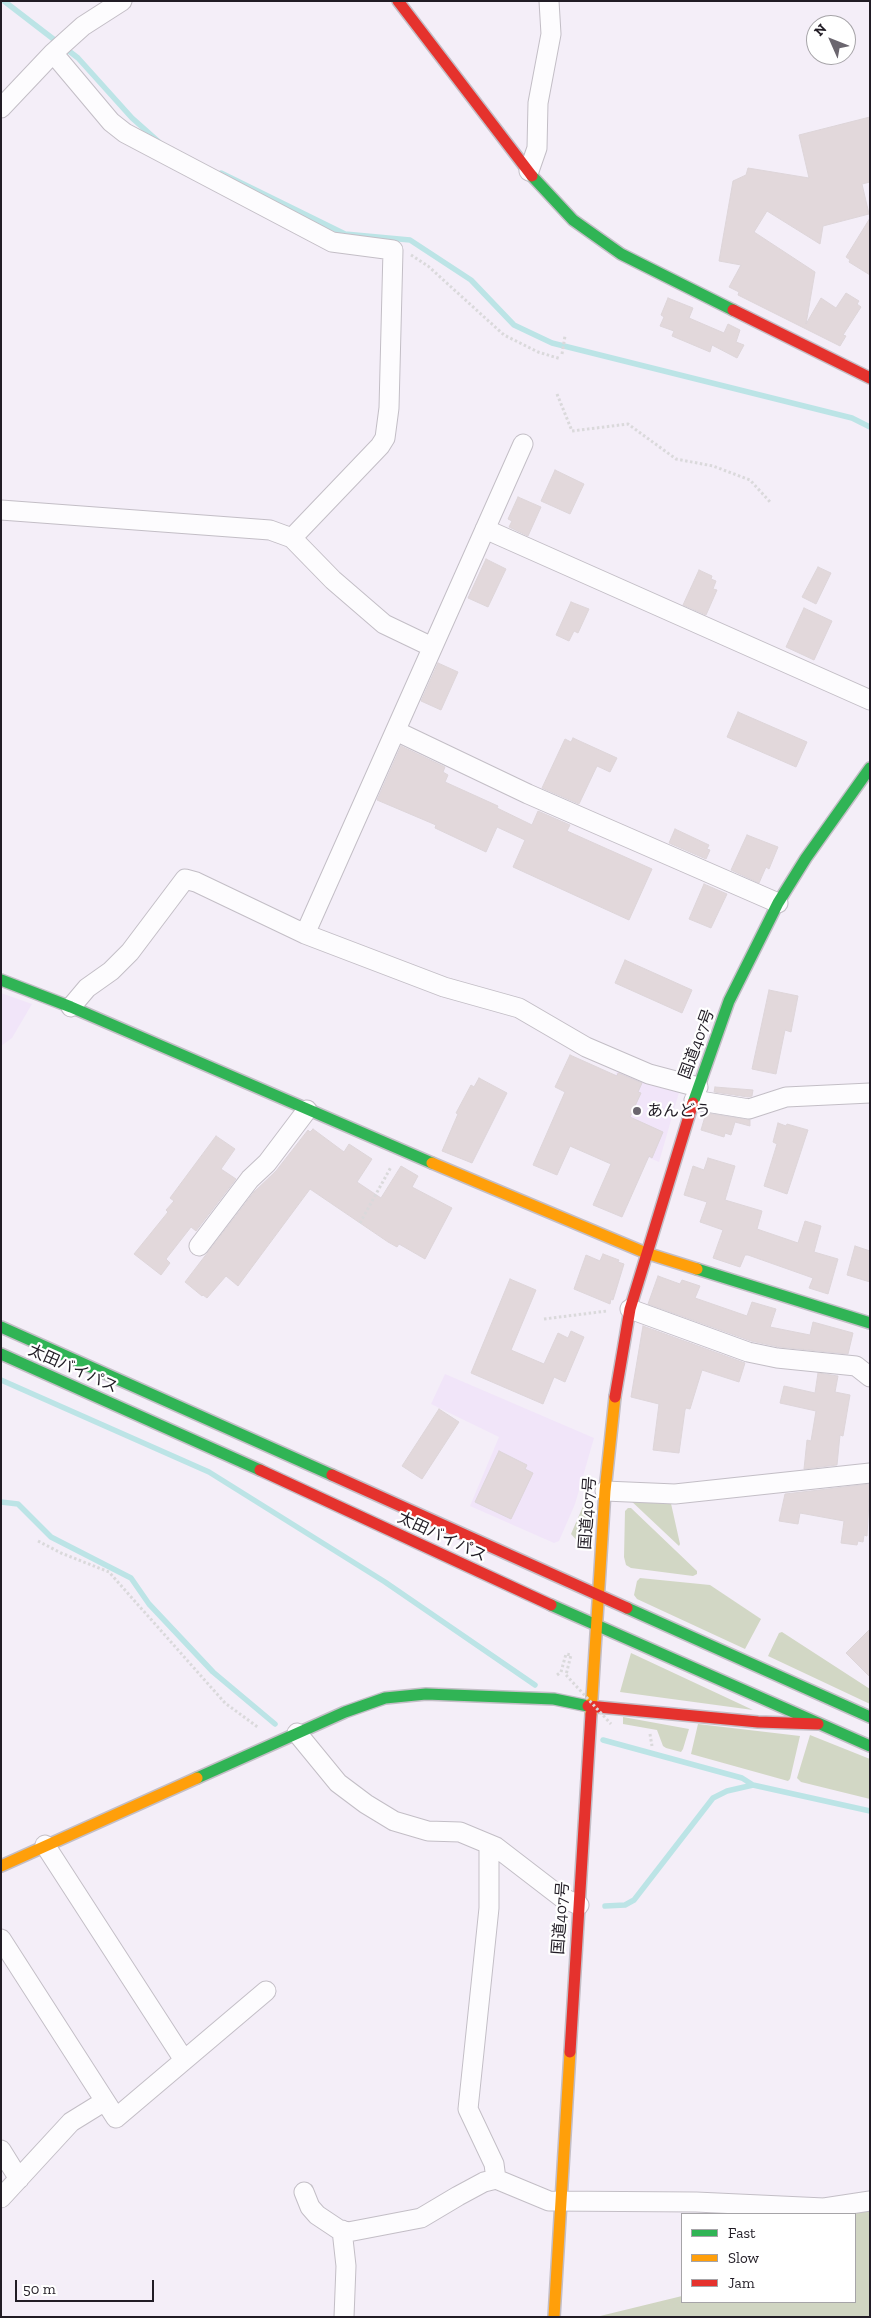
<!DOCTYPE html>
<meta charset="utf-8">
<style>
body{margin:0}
#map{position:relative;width:871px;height:2318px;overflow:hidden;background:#f4eef8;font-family:"Zilla Slab",serif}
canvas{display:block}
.frame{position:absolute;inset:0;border:2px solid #211c25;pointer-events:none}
.legend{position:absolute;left:681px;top:2213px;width:175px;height:90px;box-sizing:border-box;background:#fff;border:1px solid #a6a4a8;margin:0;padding:6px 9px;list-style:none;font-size:15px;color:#211c25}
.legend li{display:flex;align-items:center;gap:10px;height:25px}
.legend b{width:25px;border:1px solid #a6a4a8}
.north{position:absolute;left:806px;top:15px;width:50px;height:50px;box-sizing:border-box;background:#fff;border:1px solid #a6a4a8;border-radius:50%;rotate:314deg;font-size:14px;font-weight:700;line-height:20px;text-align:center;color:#211c25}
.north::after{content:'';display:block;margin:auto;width:18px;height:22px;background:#6b666f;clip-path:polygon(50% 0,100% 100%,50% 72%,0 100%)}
.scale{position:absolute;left:15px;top:2280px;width:139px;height:22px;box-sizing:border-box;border:2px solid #211c25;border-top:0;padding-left:6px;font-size:15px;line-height:18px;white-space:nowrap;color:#211c25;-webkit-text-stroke:4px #fff;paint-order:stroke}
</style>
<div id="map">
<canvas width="871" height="2318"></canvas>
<div class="frame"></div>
<ul class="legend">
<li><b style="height:6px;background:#30b455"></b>Fast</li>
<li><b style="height:6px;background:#ff9f0a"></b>Slow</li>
<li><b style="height:6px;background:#e5322d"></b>Jam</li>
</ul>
<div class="north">N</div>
<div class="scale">50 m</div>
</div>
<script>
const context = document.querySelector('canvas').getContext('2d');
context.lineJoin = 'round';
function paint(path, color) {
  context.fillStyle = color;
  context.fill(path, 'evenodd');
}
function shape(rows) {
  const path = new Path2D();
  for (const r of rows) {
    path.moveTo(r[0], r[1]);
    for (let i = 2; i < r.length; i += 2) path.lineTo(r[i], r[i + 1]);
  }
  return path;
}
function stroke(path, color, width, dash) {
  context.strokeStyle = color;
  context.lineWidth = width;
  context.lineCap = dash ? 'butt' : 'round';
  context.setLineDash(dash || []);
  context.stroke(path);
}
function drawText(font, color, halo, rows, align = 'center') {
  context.font = font + ' "Zilla Slab","Noto Sans JP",serif';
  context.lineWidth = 4.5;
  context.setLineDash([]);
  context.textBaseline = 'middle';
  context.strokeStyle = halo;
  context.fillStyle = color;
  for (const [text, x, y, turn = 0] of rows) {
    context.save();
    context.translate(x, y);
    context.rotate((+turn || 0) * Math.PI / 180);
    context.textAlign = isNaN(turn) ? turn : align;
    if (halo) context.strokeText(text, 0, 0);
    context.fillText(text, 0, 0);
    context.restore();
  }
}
paint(shape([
 [1,993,32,1004,12,1038,1,1046],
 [619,1067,680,1089,659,1162,590,1133],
 [445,1374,594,1438,575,1504,559,1541,554,1543,470,1506,499,1437,431,1404]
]), '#f1e5f9');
paint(shape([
 [628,1498,670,1499,680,1544,679,1546],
 [587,1502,592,1505,590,1523,580,1544,571,1534,584,1504],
 [628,1508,631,1508,697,1571,697,1574,693,1576,631,1568,626,1565,624,1557,625,1511],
 [640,1578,710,1585,761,1619,745,1649,637,1599,634,1595,637,1581],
 [782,1632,870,1689,870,1704,768,1656,779,1633],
 [631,1653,753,1710,620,1692],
 [623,1717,689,1729,683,1749,681,1752,666,1748,663,1746,657,1730,623,1724],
 [698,1724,800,1736,790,1779,788,1781,691,1754],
 [810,1735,870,1759,870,1799,801,1782,797,1778]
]), '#d2d7c5');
paint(shape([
 [870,2208,870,2317,596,2317,682,2296,682,2302,855,2302,855,2214,825,2214]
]), '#d0d5c2');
stroke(shape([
 [4,1,78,58,132,118,159,142],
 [221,173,345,234,410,240,471,280,514,325,552,343,852,418,870,427],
 [1,1380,209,1472,385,1582,535,1685],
 [1,1502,18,1504,51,1537,131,1578,149,1604,213,1672,275,1724],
 [603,1740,742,1778,753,1785,870,1811],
 [605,1906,625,1905,634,1900,713,1798,727,1791,753,1785]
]), '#bce4e6', 5.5);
const building = shape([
 [870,117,870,182,862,184,869,214,823,226,820,244,767,211,754,232,815,272,806,324,821,298,836,308,846,293,859,301,857,304,861,307,843,335,846,336,840,346,738,295,739,292,729,287,741,265,719,261,733,181,746,175,748,168,809,178,799,135,870,117],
 [870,218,870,275,849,262,850,260,846,257,870,218],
 [668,298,693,308,689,318,724,333,728,324,740,330,736,342,744,345,737,358,712,345,710,352,672,336,674,331,660,326,664,317,661,315,668,298],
 [555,470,584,484,570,514,541,501,555,470],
 [518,497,541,507,528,536,509,527,512,521,508,519,518,497],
 [486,559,506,569,488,607,468,598,486,559],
 [818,567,831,573,816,604,802,597,818,567],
 [699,570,712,576,711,579,716,581,713,589,717,590,706,615,683,605,699,570],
 [571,602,589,609,578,633,574,631,569,641,556,635,571,602],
 [804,608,832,621,814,660,786,647,804,608],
 [438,663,458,672,441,710,421,701,438,663],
 [738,712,807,742,796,767,727,737,738,712],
 [573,738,617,758,610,772,597,766,579,804,542,788,565,739,571,742,573,738],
 [401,746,445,767,443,772,448,775,445,782,498,806,497,808,532,825,538,811,570,825,567,831,652,869,629,920,513,867,525,840,497,827,486,852,435,828,436,825,377,800,401,746],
 [675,829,709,845,707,849,710,850,706,859,669,843,675,829],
 [747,835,778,847,769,869,766,867,759,883,731,870,747,835],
 [704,884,727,894,711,928,689,919,704,884],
 [625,960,692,990,682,1013,615,983,625,960],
 [769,990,798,996,791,1032,785,1030,776,1074,752,1069,769,990],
 [570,1055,617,1076,618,1073,642,1083,638,1092,641,1093,630,1117,663,1132,652,1158,649,1156,622,1217,593,1205,611,1164,570,1146,557,1175,533,1165,565,1092,555,1087,570,1055],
 [479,1078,507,1093,472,1163,442,1151,458,1114,456,1113,471,1085,474,1087,479,1078],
 [715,1087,753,1090,752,1096,748,1097,714,1092,715,1087],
 [706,1113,750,1120,750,1126,735,1122,731,1135,725,1133,724,1137,701,1130,706,1113],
 [778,1123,786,1126,787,1124,808,1130,787,1194,764,1186,777,1144,773,1142,778,1123],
 [313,1129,344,1152,349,1144,372,1159,357,1182,381,1198,401,1166,418,1176,412,1187,452,1208,425,1259,399,1244,397,1247,388,1242,310,1189,238,1286,226,1276,207,1298,203,1295,202,1296,185,1282,254,1192,276,1171,308,1130,310,1132,313,1129],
 [216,1136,235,1149,221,1169,236,1179,196,1231,191,1227,166,1259,170,1263,161,1275,134,1254,168,1212,166,1210,174,1201,170,1198,216,1136],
 [708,1158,735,1166,725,1200,762,1211,757,1229,798,1243,805,1221,821,1226,814,1252,838,1259,828,1294,809,1288,813,1278,748,1255,745,1255,740,1267,713,1258,723,1230,700,1222,707,1202,684,1195,693,1166,704,1170,708,1158],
 [855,1246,870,1251,870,1282,847,1275,855,1246],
 [603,1254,619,1260,618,1262,624,1264,613,1300,611,1299,610,1304,574,1289,586,1255,600,1261,603,1254],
 [658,1276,680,1284,682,1280,700,1286,695,1298,747,1316,752,1302,776,1309,770,1327,810,1335,813,1322,853,1333,848,1354,779,1347,751,1341,648,1304,658,1276],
 [510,1279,536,1290,511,1350,544,1364,558,1333,568,1338,571,1331,584,1337,565,1382,554,1377,543,1404,471,1373,510,1279],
 [643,1326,745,1363,739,1382,702,1370,690,1409,686,1408,685,1410,679,1453,653,1450,659,1404,631,1397,643,1326],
 [818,1373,838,1376,835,1392,850,1395,843,1436,840,1435,837,1465,804,1469,807,1440,811,1441,816,1411,780,1403,784,1386,815,1393,818,1373],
 [439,1409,459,1422,422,1479,402,1466,439,1409],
 [499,1451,527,1465,525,1469,533,1473,511,1519,475,1502,499,1451],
 [870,1484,867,1536,864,1535,863,1542,858,1541,857,1545,841,1543,844,1521,800,1513,798,1524,779,1521,785,1494,870,1484],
 [870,1629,870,1677,846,1653,870,1629]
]);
paint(building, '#e2d8db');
stroke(building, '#ddd5d9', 1);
const street = shape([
 [53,53,111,122,125,133,332,242,393,250,389,408,385,438,380,446,292,538],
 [1,108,53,53,83,26,122,1],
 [529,171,537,148,538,103,551,34,549,1],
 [1,510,270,530,292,538,333,580,384,624,432,647],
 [485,529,870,700],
 [396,731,528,794,778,903],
 [305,934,523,444],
 [71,1007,87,988,111,971,130,952,185,879,196,882,305,934,444,987,519,1008,586,1047,649,1074,698,1087],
 [694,1100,749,1109,786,1097,870,1093],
 [199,1246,250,1179,267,1163,307,1110],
 [630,1309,748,1352,777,1358,856,1366,870,1377],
 [605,1491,675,1494,870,1473],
 [297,1733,338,1783,366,1804,394,1821,428,1831,460,1832,496,1847,561,1897,579,1905],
 [489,1844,489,1908,468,2109,494,2164,496,2179],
 [45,1845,184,2060],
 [1,1939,116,2118,266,1991],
 [1,2150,19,2179],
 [304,2192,310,2207,317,2215,338,2229,348,2232,421,2218,458,2196,484,2182,496,2179,549,2201,696,2202,824,2208,870,2201],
 [1,2198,71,2122,105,2101],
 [342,2230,346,2266,344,2317]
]);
const fast = shape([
 [532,176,573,220,621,254,733,310],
 [1,980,71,1007,432,1163],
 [693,1103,729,1001,778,903,806,858,870,768],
 [697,1269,870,1323],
 [1,1327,332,1475],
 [1,1354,260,1470],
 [551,1605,870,1746],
 [627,1608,870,1717],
 [197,1778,345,1712,385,1698,426,1694,554,1699,588,1706]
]);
const slow = shape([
 [432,1163,646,1253,697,1269],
 [591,1714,605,1491,615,1397],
 [1,1866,197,1778],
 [554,2317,570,2052]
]);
const jam = shape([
 [398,1,532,176],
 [733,310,870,378],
 [615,1397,630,1309,693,1103],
 [260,1470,551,1605],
 [332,1475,627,1608],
 [588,1706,758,1722,818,1724],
 [570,2052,591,1714]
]);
stroke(street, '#c3bec6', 21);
stroke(fast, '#c3bec6', 14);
stroke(slow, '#c3bec6', 14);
stroke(jam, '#c3bec6', 14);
stroke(shape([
 [411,255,428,266,504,335,538,352,561,359],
 [562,354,565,336],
 [557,394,572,431,628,424,676,459,713,466,750,480,771,503],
 [360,1223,391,1167],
 [544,1319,607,1311],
 [38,1541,61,1553,109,1572,225,1703,259,1728],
 [557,1675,561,1672,566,1654,571,1655,566,1675],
 [650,1734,652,1746]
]), '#dad9db', 3, [2.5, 2.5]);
stroke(street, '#fdfcfe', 19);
stroke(fast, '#30b455', 11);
stroke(slow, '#ff9f0a', 11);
stroke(jam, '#e5322d', 11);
stroke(shape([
 [566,1675,611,1724]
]), '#dad9db', 3, [2.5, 2.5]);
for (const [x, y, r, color] of [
 [637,1111,5,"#6b666f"]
]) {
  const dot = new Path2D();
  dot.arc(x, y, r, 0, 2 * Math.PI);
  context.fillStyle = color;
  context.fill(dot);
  stroke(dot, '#fff', 2);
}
drawText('16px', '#211c25', '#fff', [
 ["国道407号",697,1044,-70],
 ["太田バイパス",73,1369,24],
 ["国道407号",588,1513,-86],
 ["太田バイパス",442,1537,25],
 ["国道407号",561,1918,-86]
]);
drawText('16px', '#211c25', '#fff', [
 ["あんどう",647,1111]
], 'left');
</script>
